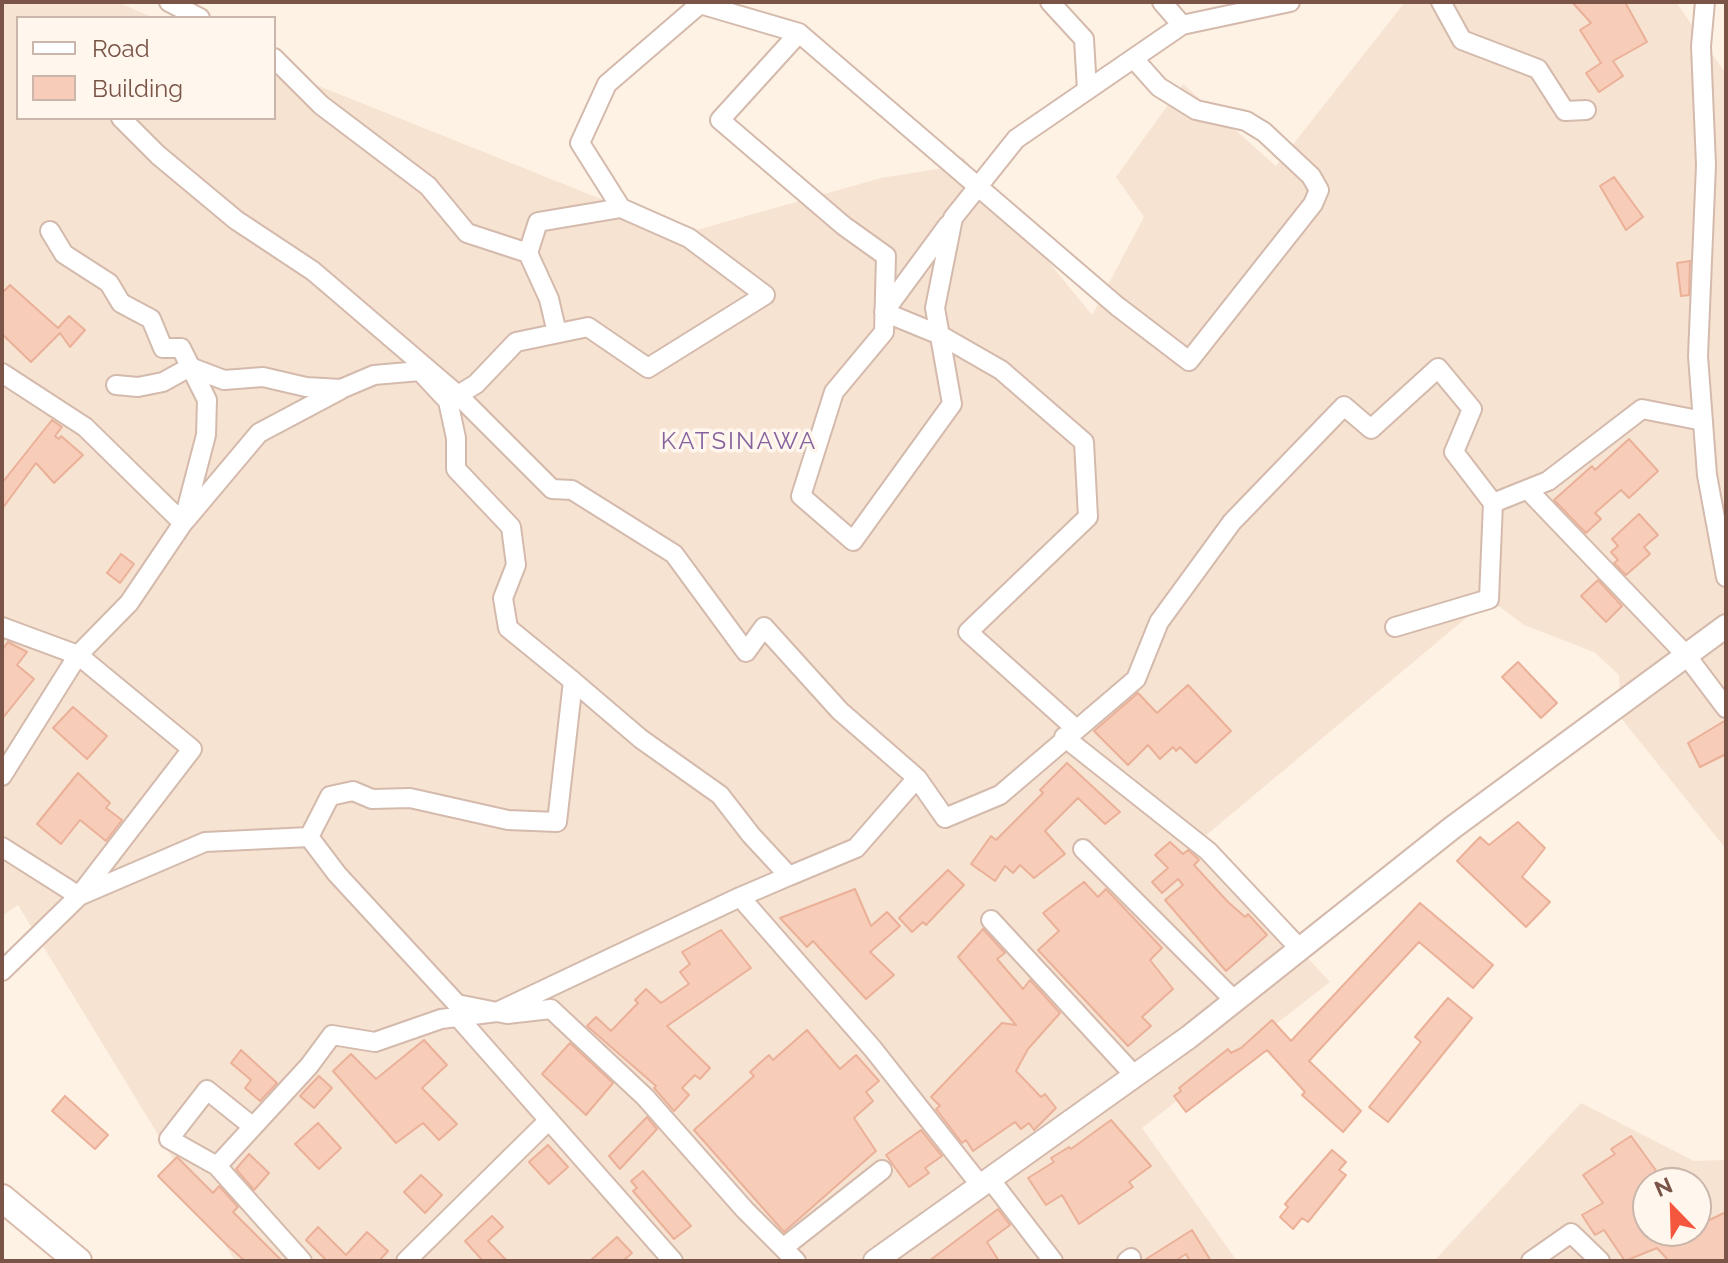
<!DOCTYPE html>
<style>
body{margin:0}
#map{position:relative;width:1728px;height:1263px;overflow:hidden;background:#fef2e4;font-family:Raleway,sans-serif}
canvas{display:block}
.frame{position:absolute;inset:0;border:4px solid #7a5547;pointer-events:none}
.legend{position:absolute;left:16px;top:16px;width:260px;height:104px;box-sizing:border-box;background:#fff6ed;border:2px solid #cab6ab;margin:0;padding:10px 14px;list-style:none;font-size:24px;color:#7a5547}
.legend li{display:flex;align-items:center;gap:16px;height:40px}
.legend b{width:40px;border:2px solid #cab6ab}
.north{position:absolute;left:1632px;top:1167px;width:80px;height:80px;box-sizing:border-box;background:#fff6ed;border:2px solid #cab6ab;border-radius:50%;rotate:337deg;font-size:22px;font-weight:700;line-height:32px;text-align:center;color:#7a5547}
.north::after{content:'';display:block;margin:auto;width:28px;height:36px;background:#f4573d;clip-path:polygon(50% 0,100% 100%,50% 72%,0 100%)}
</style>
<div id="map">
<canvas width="1728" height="1263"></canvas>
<div class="frame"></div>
<ul class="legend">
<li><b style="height:10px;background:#fff"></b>Road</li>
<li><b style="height:22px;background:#f7ccb9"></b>Building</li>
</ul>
<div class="north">N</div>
</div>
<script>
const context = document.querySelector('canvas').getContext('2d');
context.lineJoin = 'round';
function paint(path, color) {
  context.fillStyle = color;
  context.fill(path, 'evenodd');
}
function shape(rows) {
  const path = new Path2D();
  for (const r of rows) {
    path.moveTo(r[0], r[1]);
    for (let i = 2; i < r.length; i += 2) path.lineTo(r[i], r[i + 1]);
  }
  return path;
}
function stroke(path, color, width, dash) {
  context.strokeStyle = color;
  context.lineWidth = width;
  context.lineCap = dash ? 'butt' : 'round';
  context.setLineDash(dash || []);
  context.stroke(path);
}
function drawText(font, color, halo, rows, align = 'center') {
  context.font = font + ' Raleway,sans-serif';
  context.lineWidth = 7;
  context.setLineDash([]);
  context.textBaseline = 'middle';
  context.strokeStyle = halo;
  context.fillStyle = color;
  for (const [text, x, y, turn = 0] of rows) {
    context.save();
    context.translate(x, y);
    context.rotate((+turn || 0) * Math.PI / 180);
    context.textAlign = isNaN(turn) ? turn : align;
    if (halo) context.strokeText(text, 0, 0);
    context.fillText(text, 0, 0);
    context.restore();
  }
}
paint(shape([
 [2,2,117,2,154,18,18,18,18,118,274,118,274,68,686,233,881,178,950,167,963,157,1092,315,1144,217,1116,177,1183,84,1276,166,1405,2,1676,2,1726,74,1726,849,1617,713,1621,710,1619,675,1594,652,1524,625,1489,599,1199,841,1330,982,1142,1128,1237,1261,235,1261,18,905,2,916],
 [1581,1103,1694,1161,1726,1160,1726,1261,1434,1261],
 [1648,1183,1696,1183,1696,1231,1648,1231]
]), '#f7e3d2');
const building = shape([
 [1572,2,1625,2,1647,42,1613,61,1623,76,1599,92,1586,73,1601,63,1580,30,1591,23,1572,2],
 [1614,177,1643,217,1626,230,1600,186,1614,177],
 [1690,261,1689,295,1681,296,1677,263,1690,261],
 [10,285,58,328,69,316,85,330,70,347,60,333,31,362,2,334,2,293,10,285],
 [52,420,62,427,55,436,59,439,61,436,83,455,54,483,36,463,2,509,2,483,52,420],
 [1629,439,1658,471,1629,498,1621,490,1595,513,1601,519,1586,533,1554,500,1592,466,1595,470,1629,439],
 [1639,514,1658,535,1644,547,1650,554,1626,575,1614,563,1618,560,1611,552,1618,546,1612,539,1639,514],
 [121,554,134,564,120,583,107,573,121,554],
 [1598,580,1622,606,1606,622,1581,596,1598,580],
 [8,642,27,652,17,665,34,679,2,719,2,650,8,642],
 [1518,662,1557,703,1541,718,1502,677,1518,662],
 [1188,685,1231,731,1196,763,1180,747,1176,751,1173,747,1160,759,1148,745,1128,765,1094,731,1138,693,1157,713,1188,685],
 [73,707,107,736,87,759,53,728,73,707],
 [1726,720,1726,754,1700,767,1688,743,1726,720],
 [1067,763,1120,812,1105,824,1078,798,1045,831,1065,854,1034,878,1020,865,1013,873,1005,866,995,881,971,864,991,836,996,840,1043,793,1040,790,1067,763],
 [78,773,110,803,106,808,122,820,106,841,80,820,61,844,37,824,78,773],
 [1518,822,1545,848,1522,877,1550,902,1526,927,1457,861,1480,837,1489,845,1518,822],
 [1170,842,1183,854,1188,850,1196,857,1199,860,1194,865,1228,902,1245,917,1248,914,1267,935,1226,971,1165,900,1183,885,1178,879,1162,893,1152,882,1168,868,1155,855,1170,842],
 [948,870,964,885,926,925,923,922,912,932,899,918,948,870],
 [1084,882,1098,897,1106,889,1162,948,1150,960,1173,989,1142,1017,1151,1026,1128,1046,1038,950,1059,931,1043,913,1084,882],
 [855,889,871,926,887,912,900,926,870,952,894,975,866,999,813,941,807,947,780,918,855,889],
 [1420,903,1493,965,1473,988,1419,942,1309,1061,1361,1111,1343,1132,1302,1095,1305,1092,1267,1050,1186,1112,1174,1096,1181,1091,1179,1088,1228,1049,1231,1053,1241,1048,1272,1020,1291,1041,1420,903],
 [983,929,1005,953,997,959,1023,989,1030,980,1060,1013,1028,1049,1016,1071,1041,1097,1045,1094,1056,1108,1034,1130,1029,1123,1021,1129,1015,1122,973,1151,966,1140,962,1143,936,1109,940,1106,931,1097,1002,1023,1016,1025,958,957,983,929],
 [721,930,751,968,667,1026,710,1068,700,1079,695,1075,682,1088,689,1095,674,1111,654,1088,656,1086,587,1026,596,1017,611,1031,638,1003,635,1000,646,989,661,1003,689,984,680,972,690,964,682,952,721,930],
 [1448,998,1472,1018,1388,1122,1369,1107,1421,1042,1415,1037,1448,998],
 [807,1030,840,1069,856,1055,879,1081,866,1092,873,1101,854,1118,876,1151,784,1232,694,1130,754,1076,750,1072,761,1062,769,1055,773,1060,807,1030],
 [424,1040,447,1065,422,1088,457,1124,439,1140,423,1123,396,1143,333,1071,351,1054,376,1079,424,1040],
 [570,1043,613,1083,586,1115,542,1074,570,1043],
 [241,1050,277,1083,260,1101,245,1088,251,1080,231,1063,241,1050],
 [319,1076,332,1088,314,1108,300,1096,319,1076],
 [65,1096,108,1135,95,1149,52,1111,65,1096],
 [647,1117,657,1129,620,1169,609,1156,647,1117],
 [1111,1120,1151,1166,1129,1182,1133,1187,1079,1224,1062,1195,1046,1205,1028,1178,1054,1162,1051,1158,1069,1147,1071,1149,1111,1120],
 [318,1123,341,1148,319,1169,295,1144,318,1123],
 [921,1130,942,1156,925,1168,929,1173,909,1187,886,1155,921,1130],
 [1631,1136,1665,1183,1648,1183,1648,1231,1696,1231,1703,1223,1726,1212,1726,1261,1669,1261,1657,1248,1625,1261,1604,1230,1595,1235,1582,1215,1603,1203,1583,1175,1615,1154,1611,1149,1631,1136],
 [548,1145,568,1167,549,1184,529,1162,548,1145],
 [1332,1150,1346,1162,1339,1170,1346,1175,1308,1222,1302,1218,1293,1229,1280,1217,1288,1207,1285,1204,1332,1150],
 [249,1154,269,1173,254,1190,236,1169,249,1154],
 [177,1157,213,1193,219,1186,238,1207,233,1212,282,1261,245,1261,228,1246,158,1176,177,1157],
 [643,1171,691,1226,674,1239,633,1191,637,1188,631,1181,643,1171],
 [421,1175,442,1195,425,1213,404,1192,421,1175],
 [998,1209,1010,1225,987,1242,999,1261,929,1261,998,1209],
 [492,1216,503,1227,488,1241,507,1261,483,1261,465,1241,492,1216],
 [318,1227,346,1255,367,1232,388,1251,379,1261,327,1261,306,1240,318,1227],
 [1192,1230,1211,1261,1190,1261,1186,1254,1175,1261,1143,1261,1192,1230],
 [617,1237,632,1253,623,1261,590,1261,617,1237]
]);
paint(building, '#f7ccb9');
stroke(building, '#ebb098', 2);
const minor = shape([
 [169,2,200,18],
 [1050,2,1084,39,1087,90],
 [1162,2,1182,25],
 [1441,2,1462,40,1538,69,1565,111,1586,110],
 [1705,2,1701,46,1706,165,1698,356,1707,475,1726,577],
 [799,33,720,120,844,226,886,256,884,332,834,392,801,496,853,541,952,404,935,308,953,218,1016,139,1182,25,1290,2],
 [274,58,321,105,428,186,467,233,528,253],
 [121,118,158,155,236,220,313,271,458,395,552,489,572,490,674,554,746,652,764,627,840,711,917,778,856,848,789,876,751,835,720,795,641,739,573,681,557,822,508,820,410,798,372,799,353,791,330,796,309,837],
 [621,208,580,143,607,84,700,4,799,33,1117,306,1189,361,1313,204,1319,190,1311,176,1264,132,1246,121,1196,110,1159,87,1134,59],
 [948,225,884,312,940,335,1001,370,1084,442,1088,517,968,632,1075,728],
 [50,231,64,254,109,283,121,303,151,319,163,348,181,348,207,400,206,435,183,523],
 [2,373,85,427,183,523,129,603,78,655,2,627],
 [116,385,138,387,163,382,190,367,224,380,263,377,306,387,341,389,374,375,420,371,448,401,456,438,456,469,511,527,516,565,503,598,508,628,573,681],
 [450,400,476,384,516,342,588,327,648,368,765,295,689,238,621,208,538,222,528,253,549,299,557,333],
 [1528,490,1686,655,1726,708],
 [185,521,259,433,340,390],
 [1395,627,1489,599,1493,503,1548,481,1642,409,1703,421],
 [1064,737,1208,851,1300,949],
 [2,776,78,655,192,749,79,896,205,842,309,837],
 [917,778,945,818,1000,795,1136,679,1159,622,1232,522,1344,406,1371,429,1438,368,1472,409,1454,452,1493,503],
 [309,837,337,874,457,1004,507,1014,551,1009,645,1097,745,1210,796,1261],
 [2,847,79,896,2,971],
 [1083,849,1235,1001],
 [789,876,740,897,873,1049,981,1186],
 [991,920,1135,1076],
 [458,1017,673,1261],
 [252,1126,207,1090,169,1139,217,1166,309,1066,332,1035,375,1042,441,1019,497,1012,740,897],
 [217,1166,302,1261],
 [990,1179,1053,1261],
 [783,1248,882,1170],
 [406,1261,549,1120],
 [1127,1261,1131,1258],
 [1531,1261,1571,1233,1600,1261]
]);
const tertiary = shape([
 [875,1261,1189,1037,1452,828,1726,626]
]);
const secondary = shape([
 [2,1198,78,1261]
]);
stroke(minor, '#d4baac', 22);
stroke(tertiary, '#d4baac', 26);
stroke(secondary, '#dabbab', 30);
stroke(minor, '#fff', 18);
stroke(tertiary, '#fff', 22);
stroke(secondary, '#fff', 26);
context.letterSpacing = '2px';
drawText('24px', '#85629e', '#fff6ed', [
 ["KATSINAWA",739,442]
]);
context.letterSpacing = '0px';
</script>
